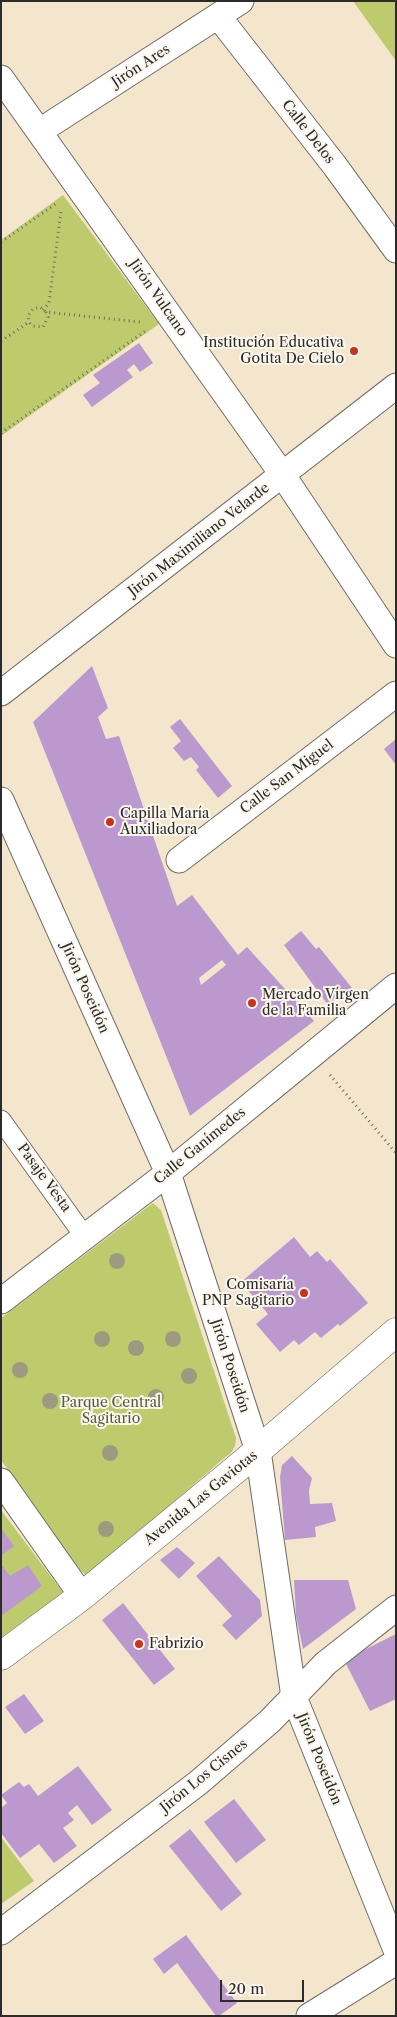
<!DOCTYPE html>
<meta charset="utf-8">
<style>
body{margin:0}
#map{position:relative;width:397px;height:2017px;overflow:hidden;background:#f4e6cd;font-family:"Libre Caslon Text",serif}
canvas{display:block}
.frame{position:absolute;inset:0;border:2px solid #2b2b2b;pointer-events:none}
.scale{position:absolute;left:220px;top:1980px;width:84px;height:22px;box-sizing:border-box;border:2px solid #2b2b2b;border-top:0;padding-left:6px;font-size:15px;line-height:18px;white-space:nowrap;color:#2b2b2b;-webkit-text-stroke:4px #fbf7ec;paint-order:stroke}
</style>
<div id="map">
<canvas width="397" height="2017"></canvas>
<div class="frame"></div>
<div class="scale">20 m</div>
</div>
<script>
const context = document.querySelector('canvas').getContext('2d');
context.lineJoin = 'round';
function paint(path, color) {
  context.fillStyle = color;
  context.fill(path, 'evenodd');
}
function shape(rows) {
  const path = new Path2D();
  for (const r of rows) {
    path.moveTo(r[0], r[1]);
    for (let i = 2; i < r.length; i += 2) path.lineTo(r[i], r[i + 1]);
  }
  return path;
}
function stroke(path, color, width, dash) {
  context.strokeStyle = color;
  context.lineWidth = width;
  context.lineCap = dash ? 'butt' : 'round';
  context.setLineDash(dash || []);
  context.stroke(path);
}
function drawText(font, color, halo, rows, align = 'center') {
  context.font = font + ' "Libre Caslon Text",serif';
  context.lineWidth = 4;
  context.setLineDash([]);
  context.textBaseline = 'middle';
  context.strokeStyle = halo;
  context.fillStyle = color;
  for (const [text, x, y, turn = 0] of rows) {
    context.save();
    context.translate(x, y);
    context.rotate((+turn || 0) * Math.PI / 180);
    context.textAlign = isNaN(turn) ? turn : align;
    if (halo) context.strokeText(text, 0, 0);
    context.fillText(text, 0, 0);
    context.restore();
  }
}
paint(shape([
 [353,1,396,1,396,61],
 [63,195,159,324,1,436,1,240],
 [153,1203,161,1210,236,1438,235,1446,231,1453,223,1459,93,1572,86,1575,78,1568,1,1460,1,1318],
 [1,1510,64,1594,1,1639],
 [1,1837,34,1881,1,1904]
]), '#bdcb6d');
paint(shape([
 [139,343,153,363,140,372,134,364,127,370,133,377,92,407,83,395,100,383,93,375],
 [92,666,108,708,98,717,106,739,119,736,177,906,192,895,238,955,247,947,314,1021,190,1116,33,722],
 [222,960,226,965,201,985,199,978],
 [180,719,232,786,218,798,196,770,199,767,191,757,184,761,173,748,181,741,170,727],
 [396,739,396,765,384,749],
 [301,931,316,949,319,947,352,988,328,1005,284,945],
 [294,1237,310,1257,317,1251,327,1262,330,1259,368,1303,340,1326,338,1324,321,1338,315,1332,299,1345,294,1340,280,1352,256,1324,268,1314,241,1282],
 [292,1456,312,1478,309,1490,310,1504,332,1503,336,1521,315,1527,316,1537,285,1540,280,1477,282,1465],
 [1,1528,14,1546,1,1556],
 [177,1547,195,1563,179,1579,160,1560],
 [219,1556,260,1600,262,1616,236,1640,222,1625,232,1616,196,1576],
 [1,1564,10,1576,28,1565,42,1586,1,1616],
 [294,1580,348,1580,356,1609,303,1649,296,1616],
 [123,1603,175,1669,154,1685,102,1620],
 [396,1634,396,1699,370,1711,344,1660],
 [24,1694,44,1721,25,1734,5,1707],
 [78,1766,112,1810,92,1825,77,1805,68,1813,74,1820,63,1828,77,1846,54,1863,39,1844,20,1858,1,1833,1,1808,7,1803,1,1795,19,1782,24,1787,29,1784,38,1796],
 [234,1799,266,1840,236,1863,204,1822],
 [190,1829,242,1894,221,1911,169,1846],
 [186,1935,237,2003,219,2016,216,2016,177,1963,164,1974,153,1959]
]), '#bb99ce');
const pedestrian = shape([
 [1,1120,85,1237]
]);
const minor = shape([
 [218,16,335,166,396,250],
 [1,78,282,474,396,645],
 [40,131,241,1],
 [1,693,396,386],
 [1,800,168,1173,258,1451,294,1697,396,1950],
 [179,860,396,694],
 [1,1301,168,1173,396,986],
 [1,1481,82,1596],
 [1,1932,198,1783,270,1721,326,1663,396,1608],
 [309,2016,396,1962]
]);
const tertiary = shape([
 [1,1656,82,1596,241,1465,396,1332]
]);
stroke(pedestrian, '#716c64', 21);
stroke(minor, '#716c64', 27);
stroke(tertiary, '#716c64', 29);
stroke(shape([
 [1,242,57,203],
 [43,310,49,303,61,211],
 [46,312,48,317,43,327,33,326,30,323,28,316,33,309,40,307,46,312,140,322],
 [1,341,29,322],
 [1,433,147,330],
 [330,1075,396,1153]
]), '#716c64', 3, [1, 4]);
stroke(pedestrian, '#fff', 19);
stroke(minor, '#fff', 25);
stroke(tertiary, '#fff', 28);
context.fillStyle = '#9e9a7f';
for (const [x, y] of [
 [117,1261],
 [102,1339],
 [173,1339],
 [136,1348],
 [20,1370],
 [189,1376],
 [156,1397],
 [50,1401],
 [110,1453],
 [106,1529]
]) {
  context.beginPath();
  context.arc(x, y, 8, 0, 2 * Math.PI);
  context.fill();
}
for (const [x, y, r, color] of [
 [354,351,5,"#c8321e"],
 [110,822,5,"#c8321e"],
 [252,1003,5,"#c8321e"],
 [304,1293,5,"#c8321e"],
 [139,1644,5,"#c8321e"]
]) {
  const dot = new Path2D();
  dot.arc(x, y, r, 0, 2 * Math.PI);
  context.fillStyle = color;
  context.fill(dot);
  stroke(dot, '#fbf7ec', 2);
}
drawText('14px', '#2b2b2b', '#fbf7ec', [
 ["Jirón Ares",141,66,-33],
 ["Calle Delos",308,132,52],
 ["Jirón Vulcano",158,298,55],
 ["Jirón Maximiliano Velarde",199,540,-38],
 ["Calle San Miguel",287,777,-37],
 ["Jirón Poseidón",85,988,66],
 ["Calle Ganímedes",200,1146,-39],
 ["Pasaje Vesta",44,1178,54],
 ["Jirón Poseidón",230,1366,72],
 ["Avenida Las Gaviotas",201,1498,-39],
 ["Jirón Poseidón",319,1759,68],
 ["Jirón Los Cisnes",204,1776,-39]
]);
drawText('14px', '#2b2b2b', '#fbf7ec', [
 ["Institución Educativa",344,343,"right"],
 ["Gotita De Cielo",344,359,"right"],
 ["Capilla María",120,814],
 ["Auxiliadora",120,830],
 ["Mercado Vírgen",262,995],
 ["de la Familia",262,1011],
 ["Comisaría",294,1285,"right"],
 ["PNP Sagitario",294,1301,"right"],
 ["Fabrizio",149,1644]
], 'left');
drawText('14px', '#575b3f', '#fbf7ec', [
 ["Parque Central",111,1403],
 ["Sagitario",111,1419]
]);
</script>
